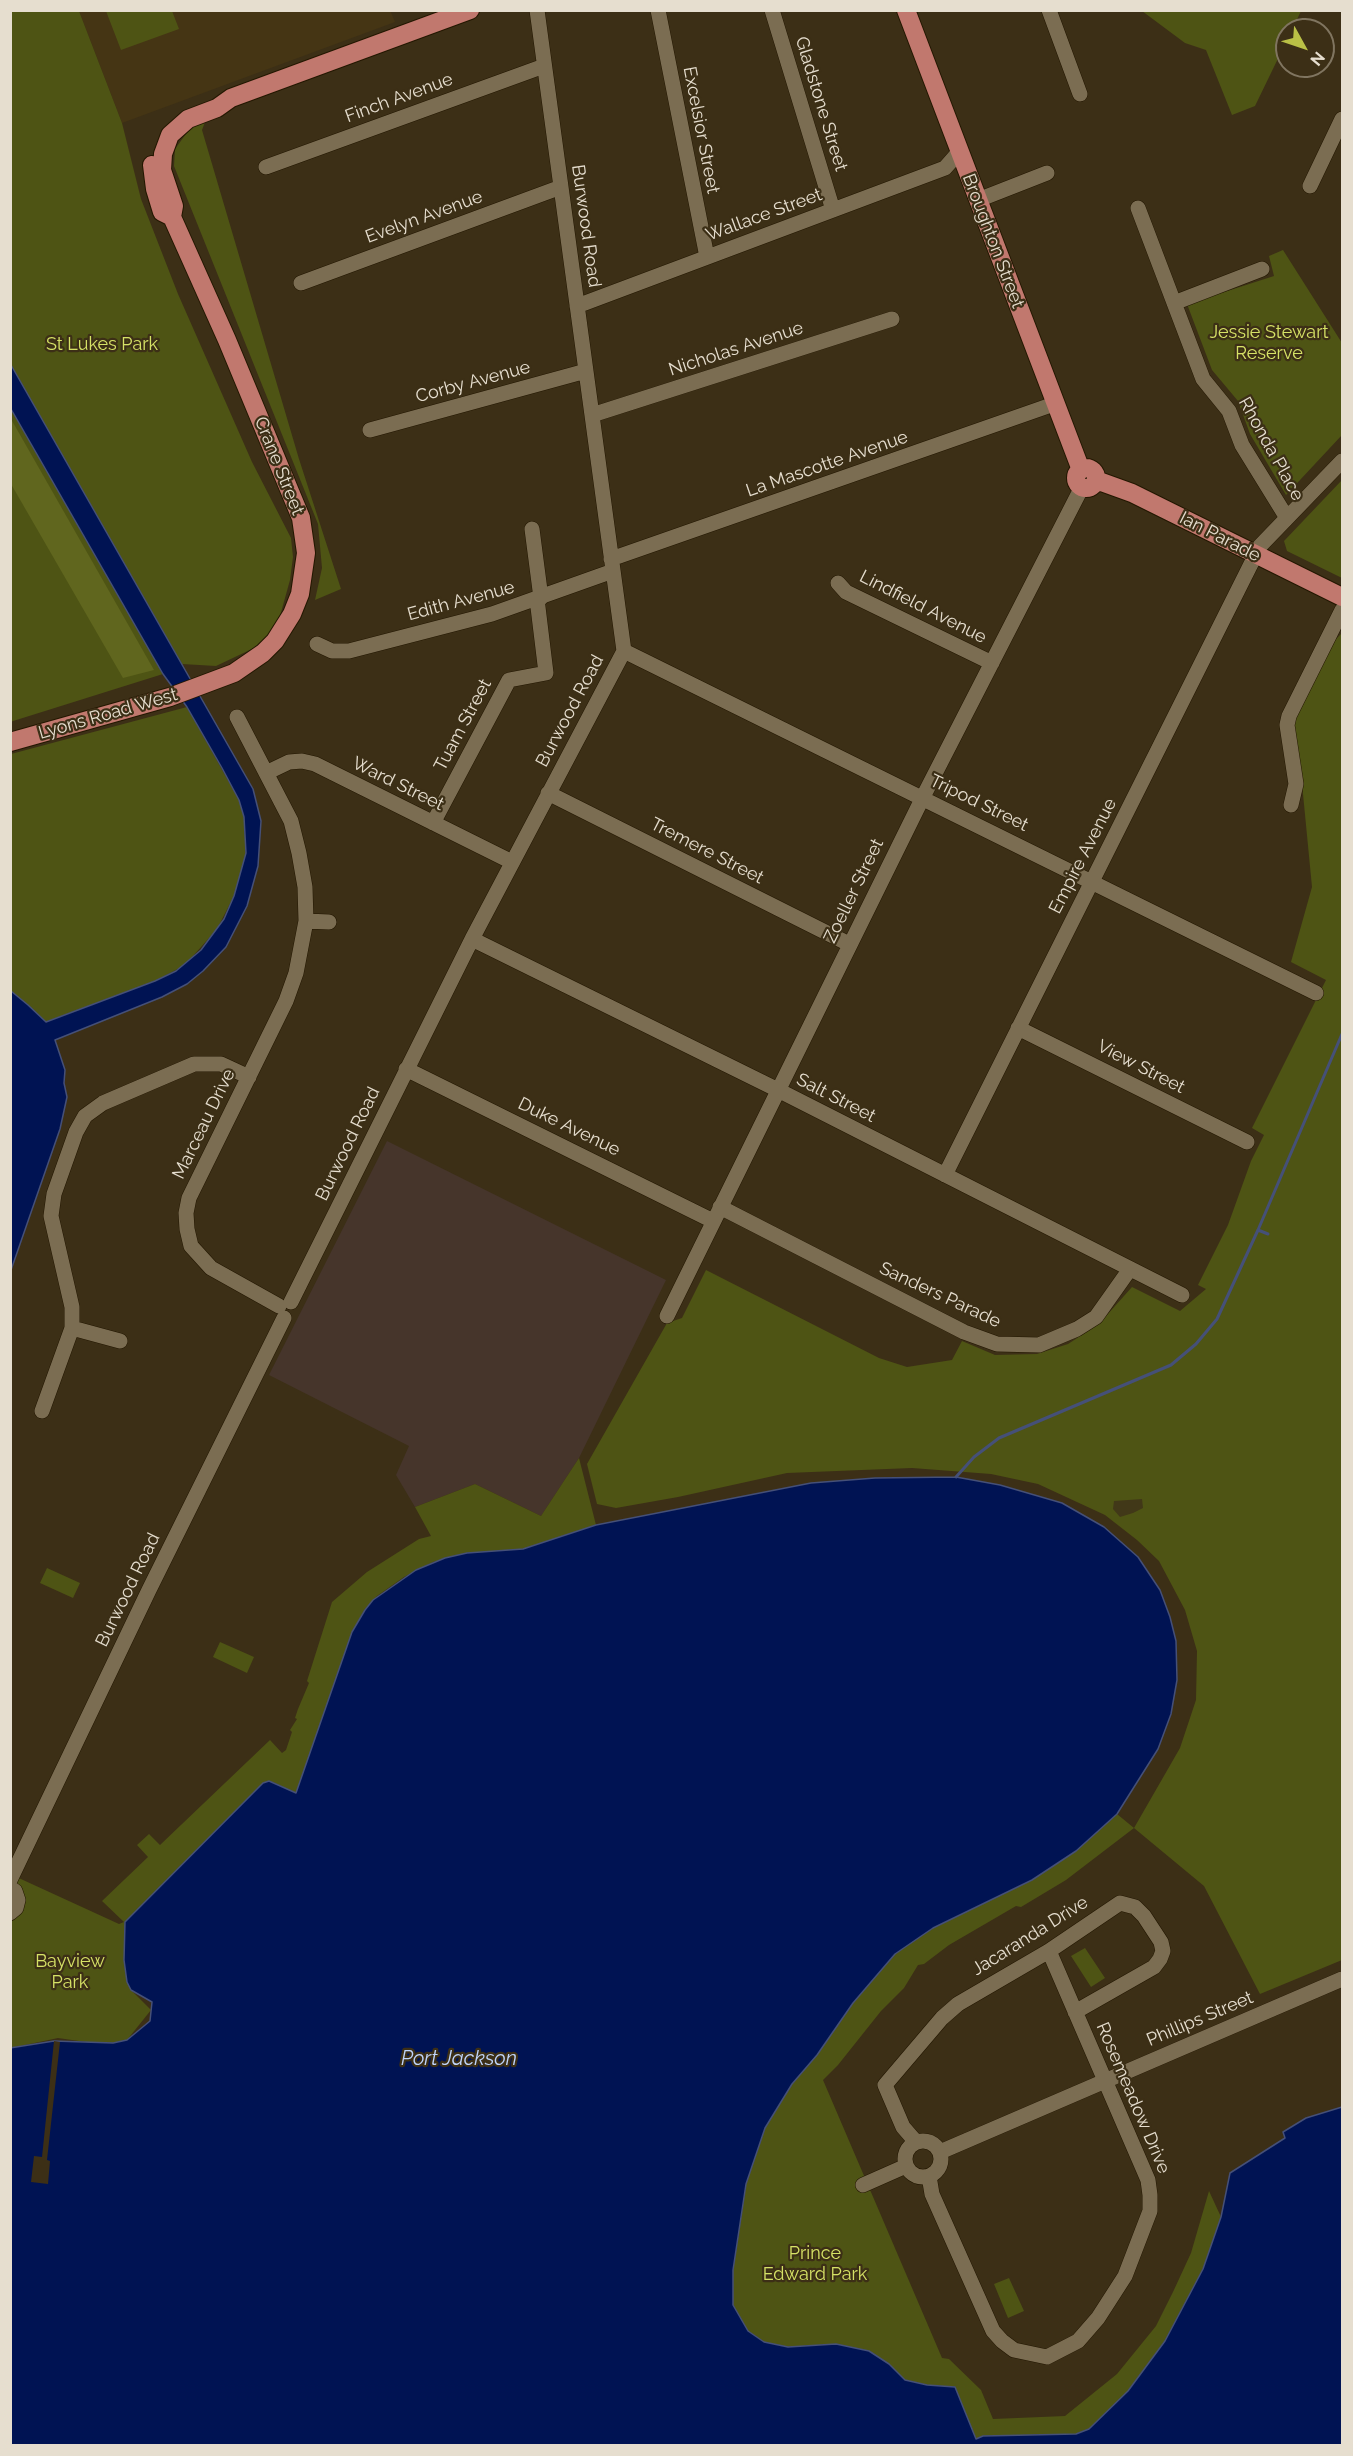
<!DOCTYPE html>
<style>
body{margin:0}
#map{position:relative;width:1353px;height:2456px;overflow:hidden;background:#3c2f16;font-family:Raleway,sans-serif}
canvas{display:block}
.frame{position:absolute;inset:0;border:12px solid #e6decf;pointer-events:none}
.north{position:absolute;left:1275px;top:18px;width:60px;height:60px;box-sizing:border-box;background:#3c2f16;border:2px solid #807560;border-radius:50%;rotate:130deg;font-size:16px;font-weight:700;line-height:24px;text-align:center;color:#e6decf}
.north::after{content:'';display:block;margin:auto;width:21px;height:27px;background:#bac046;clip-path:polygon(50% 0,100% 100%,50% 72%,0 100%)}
</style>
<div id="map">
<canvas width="1353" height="2456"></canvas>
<div class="frame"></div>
<div class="north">N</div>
</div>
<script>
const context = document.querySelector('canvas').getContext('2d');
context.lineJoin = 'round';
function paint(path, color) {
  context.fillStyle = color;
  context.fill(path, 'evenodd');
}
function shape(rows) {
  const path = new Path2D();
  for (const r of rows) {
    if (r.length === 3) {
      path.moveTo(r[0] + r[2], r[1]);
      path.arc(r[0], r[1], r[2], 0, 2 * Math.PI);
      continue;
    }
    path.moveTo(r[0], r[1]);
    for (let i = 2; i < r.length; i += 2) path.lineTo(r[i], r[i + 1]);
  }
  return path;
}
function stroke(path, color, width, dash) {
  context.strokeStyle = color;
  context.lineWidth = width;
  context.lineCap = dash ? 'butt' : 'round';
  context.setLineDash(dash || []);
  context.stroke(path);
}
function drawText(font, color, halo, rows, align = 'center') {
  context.font = font + ' Raleway,sans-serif';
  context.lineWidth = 4.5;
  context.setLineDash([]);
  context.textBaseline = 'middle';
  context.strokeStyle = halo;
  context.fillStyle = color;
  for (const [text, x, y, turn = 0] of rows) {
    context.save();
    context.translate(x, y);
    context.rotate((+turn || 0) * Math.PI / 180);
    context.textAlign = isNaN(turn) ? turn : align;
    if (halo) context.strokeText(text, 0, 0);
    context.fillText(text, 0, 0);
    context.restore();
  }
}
paint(shape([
 [387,1141,666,1280,579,1458,541,1516,475,1484,415,1507,396,1475,409,1446,269,1375]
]), '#46352b');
paint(shape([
 [390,10,395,22,122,123,79,11]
]), '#453514');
paint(shape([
 [10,11,79,11,122,123,141,199,178,294,252,462,291,538,293,557,290,580,280,616,267,636,254,648,216,666,182,664,11,365],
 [106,11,172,11,179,29,121,50],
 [1142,11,1301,11,1292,30,1287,30,1287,40,1255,106,1232,115,1206,50,1185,43],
 [205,122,202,130,299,459,341,589,315,600,322,568,318,524,174,166,175,149,191,127],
 [1283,250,1342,343,1342,435,1286,495,1250,434,1238,401,1212,370,1187,304,1274,276,1269,256],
 [11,409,163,674,10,722],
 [1342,480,1342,578,1287,551,1284,541],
 [1342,633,1342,1960,1260,1994,1204,1886,1134,1828,1066,1880,1021,1907,1016,1906,949,1945,924,1964,918,1965,904,1988,881,2011,838,2065,823,2080,942,2358,949,2359,981,2390,993,2419,1065,2416,1117,2374,1156,2326,1173,2292,1191,2253,1209,2191,1221,2217,1203,2269,1165,2341,1128,2391,1089,2429,1076,2434,983,2436,976,2439,955,2387,927,2385,905,2380,889,2364,836,2344,788,2347,764,2342,748,2331,733,2305,733,2270,746,2184,765,2128,792,2084,817,2055,853,2003,895,1954,933,1928,1032,1880,1076,1851,1117,1814,1134,1828,1180,1748,1196,1700,1197,1651,1185,1610,1159,1561,1137,1540,1105,1515,1038,1484,991,1474,912,1468,787,1473,678,1497,616,1508,597,1504,587,1464,667,1323,682,1318,706,1270,879,1358,907,1367,952,1360,962,1341,995,1355,1037,1354,1068,1344,1099,1324,1132,1287,1180,1311,1206,1289,1198,1285,1228,1225,1251,1161,1264,1135,1252,1128,1326,980,1291,962,1312,887,1300,763,1293,720,1336,639],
 [187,707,239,800,244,817,246,853,234,896,217,929,185,965,155,981,45,1022,11,991,11,754],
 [579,1458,596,1525,523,1549,464,1554,433,1562,404,1577,377,1596,365,1609,352,1632,296,1794,273,1782,131,1990,151,2010,127,2040,113,2043,93,2043,58,2038,11,2048,10,1874,119,1924,124,1922,102,1901,148,1857,137,1845,149,1834,160,1845,270,1740,282,1753,286,1750,292,1732,290,1730,297,1719,295,1718,298,1709,309,1683,307,1681,332,1602,367,1572,419,1539,431,1536,415,1507,475,1484,541,1516],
 [47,1568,80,1583,73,1598,40,1583],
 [220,1642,254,1657,247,1673,213,1657],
 [1085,1948,1105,1978,1091,1987,1071,1956],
 [1009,2278,1024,2311,1008,2318,994,2284]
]), '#4e5414');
paint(shape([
 [11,419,154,670,123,678,11,484]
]), '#60661e');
paint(shape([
 [1142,1499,1143,1508,1133,1513,1120,1517,1113,1509,1114,1501]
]), '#413818');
const water = shape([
 [11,365,253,789,261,821,258,866,247,906,226,947,203,971,187,984,162,997,55,1040,65,1070,64,1083,67,1097,60,1129,11,1270,11,991,28,1005,46,1022,155,981,176,971,201,950,224,919,234,896,246,853,244,817,239,800,222,768,187,707,163,674,11,409,11,365],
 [956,1477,1000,1485,1062,1503,1104,1527,1138,1557,1160,1590,1170,1617,1176,1641,1177,1680,1171,1714,1158,1749,1117,1814,1076,1851,1032,1880,933,1928,895,1954,853,2003,817,2055,792,2084,765,2128,746,2184,733,2270,733,2305,748,2331,764,2342,788,2347,836,2344,869,2351,889,2364,905,2380,927,2385,955,2387,976,2439,983,2436,1076,2434,1089,2429,1128,2391,1165,2341,1203,2269,1221,2217,1230,2173,1285,2138,1283,2132,1306,2118,1342,2107,1342,2445,11,2445,10,2048,54,2041,113,2043,127,2040,150,2021,152,2002,131,1990,127,1982,124,1960,125,1922,263,1783,269,1781,296,1793,352,1632,365,1610,373,1600,416,1570,445,1558,467,1553,523,1549,596,1525,811,1483,875,1478,956,1477]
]);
paint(water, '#001353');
stroke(water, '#455078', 1.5);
paint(shape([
 [54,2041,60,2042,47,2160,50,2161,48,2184,31,2182,34,2156,42,2157]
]), '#3c2f16');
stroke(shape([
 [1258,1230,1268,1234],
 [956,1477,974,1457,999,1438,1171,1365,1196,1344,1217,1319,1258,1230,1342,1034]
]), '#455078', 3);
const minor = shape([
 [658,10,707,257],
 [772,10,833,210],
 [1049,10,1080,94],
 [266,167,544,66],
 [1310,186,1342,119],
 [978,200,1047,173],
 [1138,208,1203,379,1229,411,1242,445,1287,518],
 [301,283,561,187],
 [1174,303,1262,269],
 [577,306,945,168,959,152],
 [592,415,892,319],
 [370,430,586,371],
 [532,529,541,598],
 [611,559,1054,404],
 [838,583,846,592,992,663],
 [317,644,332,651,349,651,492,614,613,571],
 [624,651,1316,993],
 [237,717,291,821,299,853,305,887,306,921,296,973,286,1001,189,1198,186,1213,187,1229,191,1246,211,1268,279,1306],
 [266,773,289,762,302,761,315,764,512,862],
 [548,793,849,944],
 [1291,805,1296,784,1287,725,1289,716,1342,610],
 [433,823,509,680,546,673,537,599],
 [306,921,329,922],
 [472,939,778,1090,1182,1295],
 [1018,1028,1247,1142],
 [406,1069,713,1221],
 [945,1175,1260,546,1342,461],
 [720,1207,964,1332,997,1344,1039,1345,1077,1329,1096,1317,1130,1269],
 [291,1302,472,939,624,651,537,10],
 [667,1316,923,797,1082,487],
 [72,1328,120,1341],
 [42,1411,72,1328,72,1307,51,1216,54,1194,76,1132,85,1116,103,1103,194,1064,221,1064,249,1077],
 [10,1880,149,1590,284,1318],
 [10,1888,15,1891,18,1900,16,1908,10,1913],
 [923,2159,18],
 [916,2142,903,2127,885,2085,942,2018,958,2004,1049,1951,1120,1903,1135,1907,1144,1916,1161,1942,1163,1951,1160,1959,1154,1967,1075,2012],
 [940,2152,1342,1979],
 [929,2176,932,2194,993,2331,1002,2341,1014,2350,1047,2357,1078,2341,1098,2318,1125,2276,1150,2211,1150,2195,1148,2180,1049,1951],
 [863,2185,906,2166]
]);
const major = shape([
 [906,10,1081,470],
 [152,165,155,189,162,212,172,217],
 [1086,478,10],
 [1096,480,1132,493,1342,597],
 [10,742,170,697,234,673,263,653,275,641,292,614,300,594,306,553,301,518,227,340,172,217,174,206,162,170,163,154,170,135,188,119,217,108,231,98,470,10]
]);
stroke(minor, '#231700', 16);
stroke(major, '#231700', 20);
stroke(minor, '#7b6d52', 15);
stroke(major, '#c1786e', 18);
drawText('18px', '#e6decf', '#3c2f16', [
 ["Finch Avenue",399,98,-20],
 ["Gladstone Street",821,104,73],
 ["Excelsior Street",701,130,79],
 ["Wallace Street",764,215,-20],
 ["Evelyn Avenue",424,217,-20],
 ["Burwood Road",586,226,82],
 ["Broughton Street",993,241,69],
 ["Nicholas Avenue",736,349,-18],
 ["Corby Avenue",473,382,-15],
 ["Rhonda Place",1271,449,61],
 ["La Mascotte Avenue",827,464,-19],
 ["Crane Street",279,466,68],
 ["Ian Parade",1220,537,27],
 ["Edith Avenue",461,601,-15],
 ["Lindfield Avenue",923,607,27],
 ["Burwood Road",570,711,-62],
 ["Lyons Road West",108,714,-16],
 ["Tuam Street",463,725,-62],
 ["Ward Street",398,784,26],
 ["Tripod Street",979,803,26],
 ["Tremere Street",707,851,27],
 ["Empire Avenue",1083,856,-63],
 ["Zoeller Street",854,891,-64],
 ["View Street",1141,1067,27],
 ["Salt Street",836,1098,27],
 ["Marceau Drive",204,1124,-64],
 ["Duke Avenue",569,1127,26],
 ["Burwood Road",348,1144,-64],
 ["Sanders Parade",940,1295,25],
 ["Burwood Road",128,1590,-64],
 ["Jacaranda Drive",1030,1936,-32],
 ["Phillips Street",1200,2019,-23],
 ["Rosemeadow Drive",1133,2098,67]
]);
drawText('18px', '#d6e266', '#3c2f16', [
 ["Jessie Stewart",1269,333],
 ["Reserve",1269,354],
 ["St Lukes Park",102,345],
 ["Bayview",70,1962],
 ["Park",70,1983],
 ["Prince",815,2254],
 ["Edward Park",815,2275]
]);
drawText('italic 20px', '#c0d5fc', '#3c2f16', [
 ["Port Jackson",459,2059]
]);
</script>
